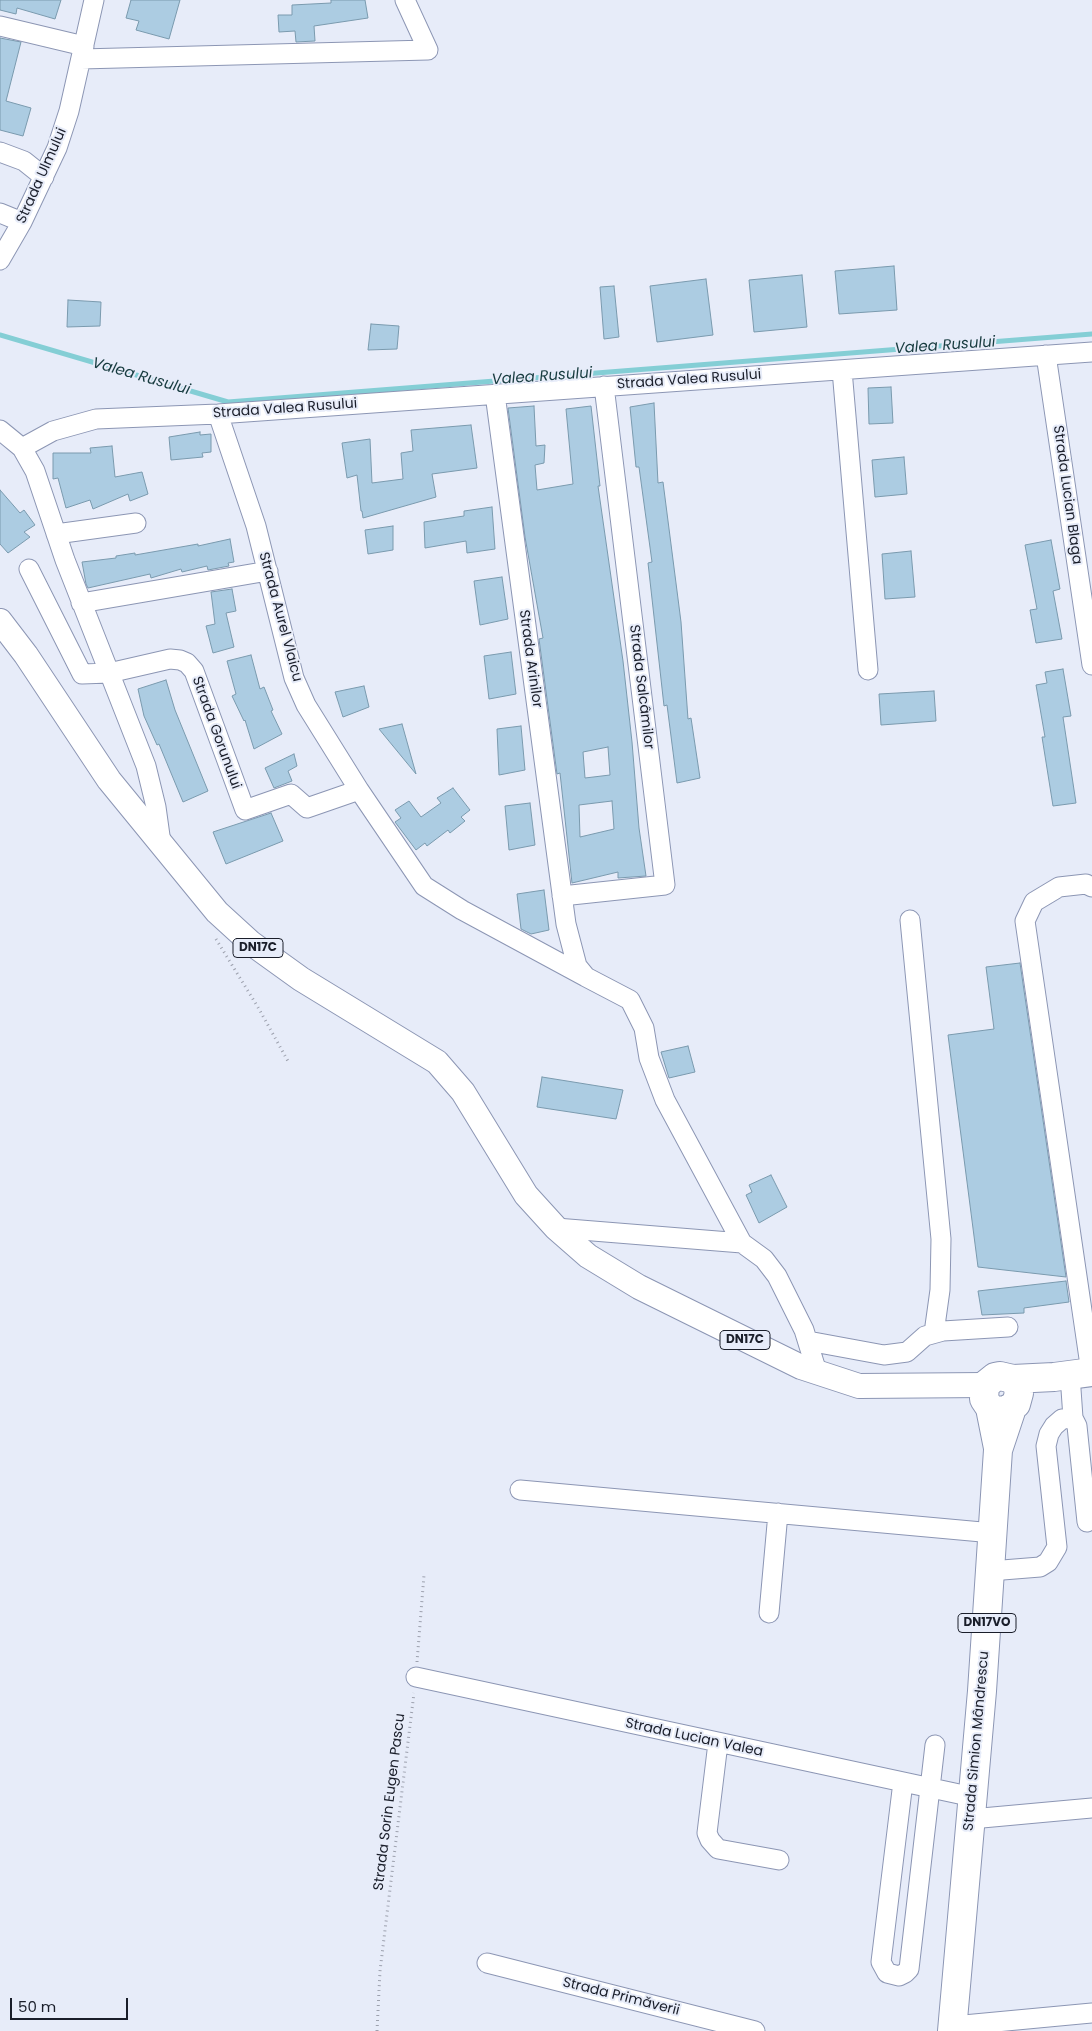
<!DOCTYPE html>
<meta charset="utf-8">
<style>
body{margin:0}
#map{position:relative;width:1092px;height:2031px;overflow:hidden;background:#e7ecf9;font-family:Poppins,sans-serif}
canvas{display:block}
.scale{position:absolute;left:10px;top:1998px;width:118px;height:22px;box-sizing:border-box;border:2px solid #1a1e2a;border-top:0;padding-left:6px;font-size:15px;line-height:18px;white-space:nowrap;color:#1a1e2a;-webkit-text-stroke:4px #e7ecf9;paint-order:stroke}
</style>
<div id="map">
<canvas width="1092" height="2031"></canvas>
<div class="scale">50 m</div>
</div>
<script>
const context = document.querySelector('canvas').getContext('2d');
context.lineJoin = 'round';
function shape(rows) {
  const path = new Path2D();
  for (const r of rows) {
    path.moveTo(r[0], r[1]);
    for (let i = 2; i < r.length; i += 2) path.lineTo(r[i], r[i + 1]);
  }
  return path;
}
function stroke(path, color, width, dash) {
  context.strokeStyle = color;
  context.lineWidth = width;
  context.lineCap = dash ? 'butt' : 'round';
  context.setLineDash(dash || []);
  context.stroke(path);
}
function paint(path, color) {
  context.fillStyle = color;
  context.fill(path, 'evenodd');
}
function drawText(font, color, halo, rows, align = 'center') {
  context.font = font + ' Poppins,sans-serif';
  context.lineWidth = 4;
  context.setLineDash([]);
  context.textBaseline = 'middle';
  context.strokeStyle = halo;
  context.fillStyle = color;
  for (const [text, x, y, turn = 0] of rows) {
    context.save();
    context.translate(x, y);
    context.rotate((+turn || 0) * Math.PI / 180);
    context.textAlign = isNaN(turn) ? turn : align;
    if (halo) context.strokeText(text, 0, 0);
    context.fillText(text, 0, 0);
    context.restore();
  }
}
stroke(shape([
 [0,335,228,402,1092,334]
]), '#84ced5', 5);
const building = shape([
 [0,0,61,0,55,19,17,8,16,14,0,10,0,0],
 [131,0,180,0,169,39,136,30,139,21,126,18,131,0],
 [331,0,365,0,368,18,314,26,315,41,296,42,295,31,279,32,278,15,292,15,292,5,331,3,331,0],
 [0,38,21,42,6,101,31,108,23,136,0,130,0,38],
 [894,266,897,310,839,314,835,271,894,266],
 [802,275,807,327,754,332,749,280,802,275],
 [706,279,713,335,657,342,650,286,706,279],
 [614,286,619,337,604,339,600,287,614,286],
 [68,300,101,302,100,326,67,327,68,300],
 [371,324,399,326,397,349,368,350,371,324],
 [891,387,893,423,869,424,868,388,891,387],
 [654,403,658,483,663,482,681,622,688,719,691,718,700,778,677,783,667,705,664,706,648,563,652,562,639,467,636,467,630,407,654,403],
 [534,406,536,446,545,445,544,463,535,465,537,490,573,484,566,409,591,406,600,486,598,486,623,661,632,742,639,828,646,876,618,878,618,872,572,883,560,773,557,774,539,639,543,638,525,537,508,408,534,406],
 [608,747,610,775,585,778,583,752,608,747],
 [612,801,614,829,580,837,579,805,612,801],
 [471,425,477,468,432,474,436,497,363,518,362,511,361,511,357,475,347,478,342,443,370,439,372,483,403,479,401,453,413,451,411,430,471,425],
 [200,432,200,435,211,434,211,452,202,453,203,457,171,460,169,437,200,432],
 [112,446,115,477,142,472,148,494,130,501,128,494,93,509,90,500,66,508,58,478,53,479,53,453,91,453,90,448,112,446],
 [904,457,907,494,875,497,872,460,904,457],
 [0,490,20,513,24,510,35,525,24,532,30,537,8,553,0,544,0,490],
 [492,507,495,549,467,553,466,541,425,548,424,522,464,516,464,511,492,507],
 [393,526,393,550,368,554,365,530,393,526],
 [230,539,234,562,228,563,229,566,208,570,207,566,182,572,181,569,151,578,150,574,88,588,86,584,82,562,116,558,116,556,135,553,135,555,198,544,198,546,230,539],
 [1051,540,1060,589,1053,591,1062,639,1036,643,1030,610,1037,609,1025,545,1051,540],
 [911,551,915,597,885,599,882,554,911,551],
 [502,577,508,619,480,625,474,581,502,577],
 [232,589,236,611,226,613,234,647,213,653,206,626,215,624,211,592,232,589],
 [511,652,516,694,489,699,484,656,511,652],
 [251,655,260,689,264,687,273,710,271,711,282,734,254,749,245,720,244,721,232,696,236,694,227,661,251,655],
 [1063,669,1071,716,1063,717,1076,803,1053,806,1042,737,1045,737,1036,685,1047,683,1045,672,1063,669],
 [166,680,175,710,208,791,183,802,159,744,157,745,144,716,138,689,166,680],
 [364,686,369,707,343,717,335,692,364,686],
 [934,691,936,721,881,725,879,694,934,691],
 [402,724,416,774,379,729,402,724],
 [521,726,525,770,499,775,497,729,521,726],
 [294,754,297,766,288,771,292,781,274,788,265,768,294,754],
 [453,788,470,810,461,817,465,821,450,833,448,830,427,846,425,843,416,850,395,822,401,818,395,810,409,801,421,817,441,803,437,798,453,788],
 [530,803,535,845,509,850,505,806,530,803],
 [271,813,283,841,226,864,213,832,271,813],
 [544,890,549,930,531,934,521,929,517,894,544,890],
 [1020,963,1066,1277,978,1267,948,1035,994,1029,986,967,1020,963],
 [688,1046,695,1072,669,1078,661,1052,688,1046],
 [542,1077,623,1090,616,1119,537,1107,542,1077],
 [771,1175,787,1207,759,1223,746,1195,752,1192,749,1185,771,1175],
 [1066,1281,1069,1302,1024,1308,1024,1313,982,1315,978,1291,1066,1281]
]);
paint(building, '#accce2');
stroke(building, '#7a9aae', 1);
const minor = shape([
 [0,26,84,46],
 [81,59,428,50,405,0],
 [0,152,24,161,44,177],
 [0,213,22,222],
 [0,260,22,222,57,148,69,111,94,0],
 [1046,355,1092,665],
 [842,370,868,670],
 [495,394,566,924,577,966,586,977,630,1000,644,1028,649,1058,665,1100,742,1243,764,1259,777,1276,804,1330,817,1372],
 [0,430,22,448,35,471,65,560,146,766,156,807,161,843],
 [22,448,53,431,96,419,218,414,1092,352],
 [56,534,136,523],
 [29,569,82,674,109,673,170,659,180,660,187,663,194,671,245,810,291,794,307,808,359,790,306,705,294,678,256,526,218,414],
 [81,603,268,571],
 [359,790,424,886,462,910,586,977],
 [562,896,665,885,604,386],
 [910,920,941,1239,940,1290,934,1333],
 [556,1228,742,1243],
 [808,1341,884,1355,907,1352,925,1336,943,1331,1008,1327],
 [1091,1372,1025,921,1034,902,1059,887,1086,884,1092,887],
 [1073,1418,1077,1426,1087,1522],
 [520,1490,993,1533],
 [990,1571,1040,1567,1048,1562,1057,1547,1046,1446,1049,1434,1054,1426,1062,1419,1073,1418,1070,1375],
 [769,1613,778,1513],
 [416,1677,973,1797],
 [718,1743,707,1833,710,1840,718,1849,779,1860],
 [903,1782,881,1962,887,1973,899,1976,905,1973,909,1969,935,1745],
 [971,1819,1092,1808],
 [487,1963,755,2031],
 [953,2026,1092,2013]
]);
const major = shape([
 [0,621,26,655,109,780,217,912,251,943,301,979,437,1062,463,1092,526,1195,556,1228,588,1256,639,1287,801,1367,859,1386,985,1385]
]);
const highway = shape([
 [1013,1379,1054,1377,1092,1372],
 [990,1408,994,1410,1005,1411,1016,1404,1019,1393,1017,1385,1013,1379,1000,1376,995,1377,985,1385,984,1399,990,1408,998,1448],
 [952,2031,982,1691,998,1450,1012,1408]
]);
stroke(minor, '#8c96b4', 21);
stroke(major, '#8c96b4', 26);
stroke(highway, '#8c96b4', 30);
stroke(shape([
 [216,939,259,1009,289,1063],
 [417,1662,424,1575],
 [377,2031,380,1971,414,1693]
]), '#9da1ae', 3, [1, 4]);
stroke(minor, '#fff', 19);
stroke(major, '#fff', 24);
stroke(highway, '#fff', 28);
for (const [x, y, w] of [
 [258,948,50],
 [745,1340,50],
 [987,1623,58]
]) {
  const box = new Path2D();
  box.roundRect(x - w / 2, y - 9.5, w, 19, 4);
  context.fillStyle = '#e7ecf9';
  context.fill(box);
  stroke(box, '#1a1e2a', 1);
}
drawText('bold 12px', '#1a1e2a', null, [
 ["DN17C",258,948],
 ["DN17C",745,1340],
 ["DN17VO",987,1623]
]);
drawText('14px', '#1a1e2a', '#e7ecf9', [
 ["Strada Ulmului",42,176,-66],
 ["Strada Valea Rusului",689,380,-4],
 ["Strada Valea Rusului",285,409,-4],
 ["Strada Lucian Blaga",1067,495,82],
 ["Strada Aurel Vlaicu",280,617,75],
 ["Strada Arinilor",530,659,82],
 ["Strada Salcâmilor",641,687,83],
 ["Strada Gorunului",216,733,70],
 ["Strada Lucian Valea",694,1738,12],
 ["Strada Simion Mândrescu",977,1741,-85],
 ["Strada Sorin Eugen Pascu",390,1802,-83],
 ["Strada Primăverii",621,1997,14]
]);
drawText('italic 15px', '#173b3f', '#e7ecf9', [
 ["Valea Rusului",945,346,-4],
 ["Valea Rusului",141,377,16],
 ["Valea Rusului",542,377,-4]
]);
</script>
